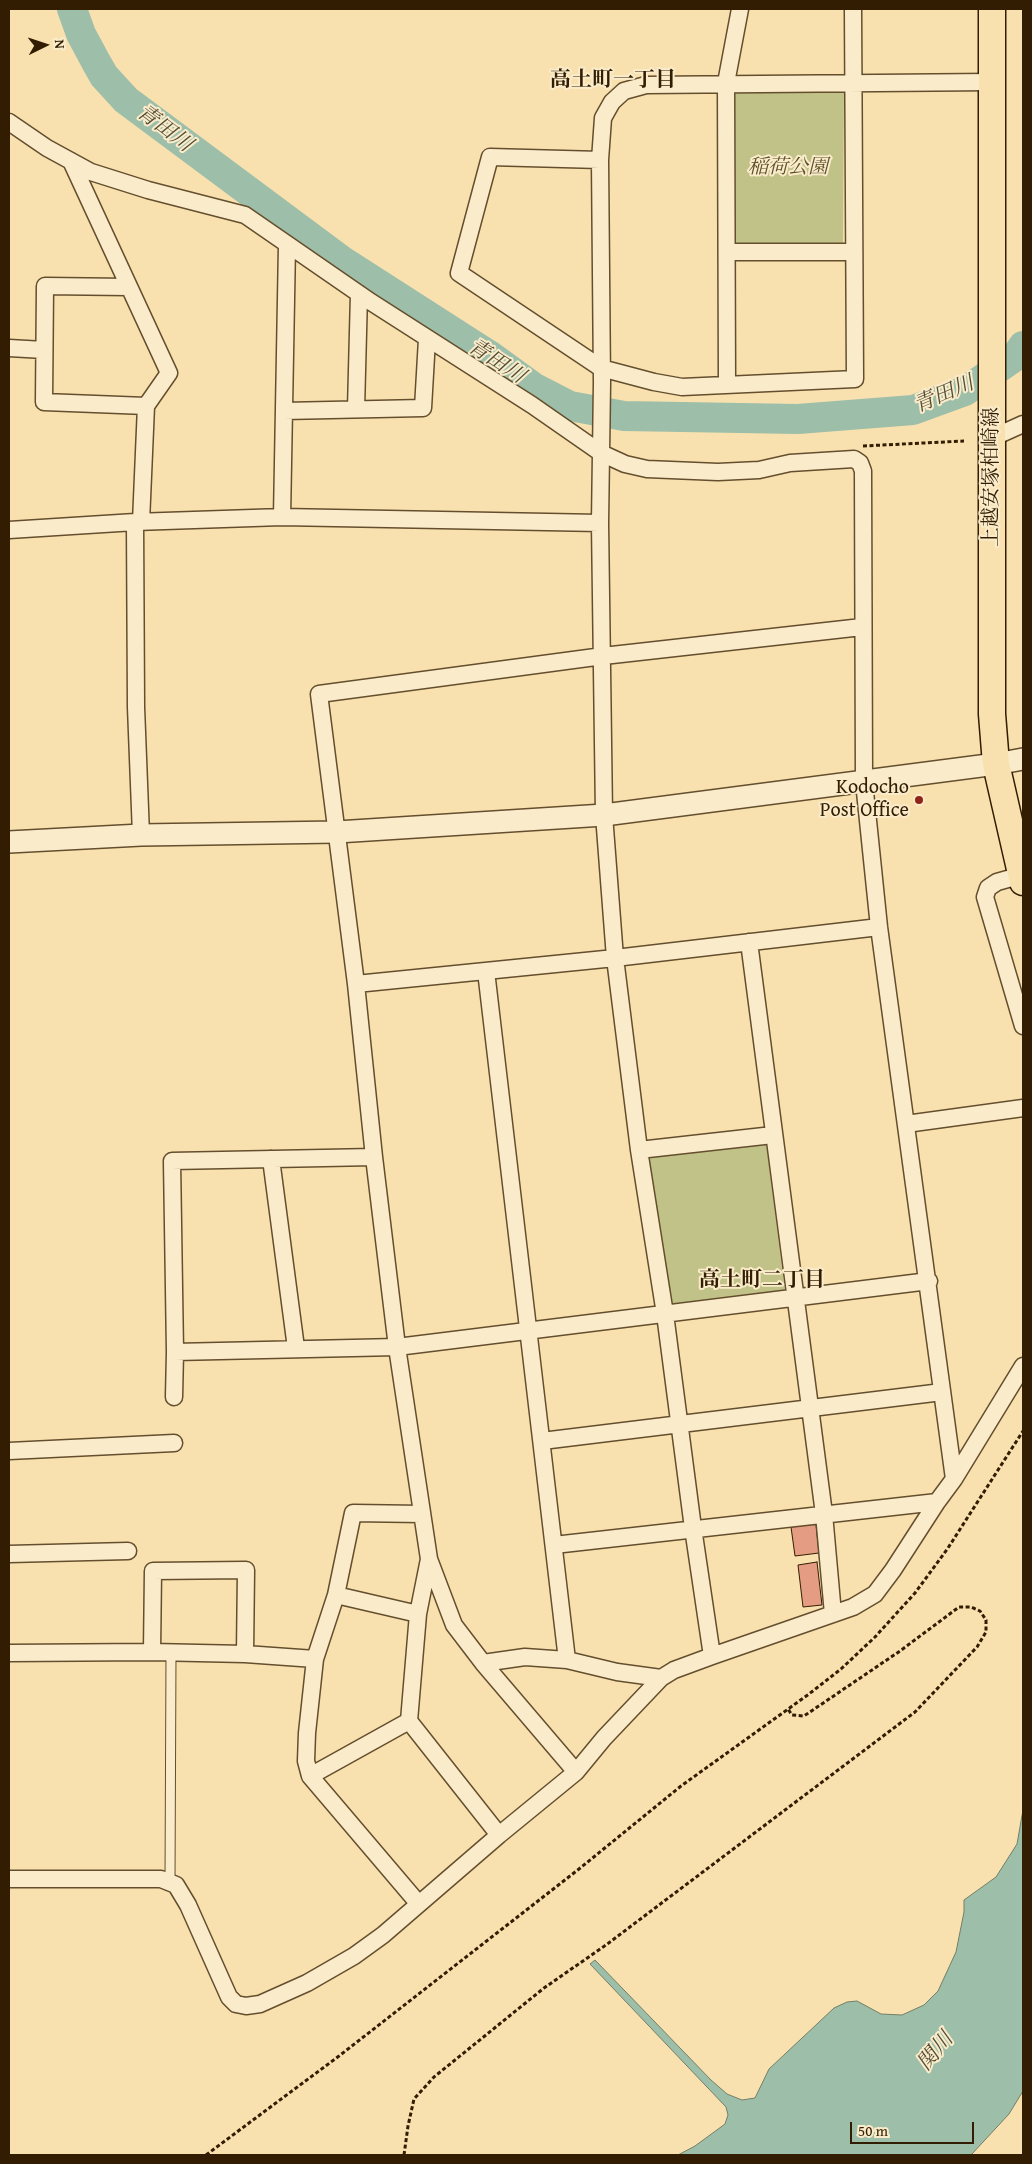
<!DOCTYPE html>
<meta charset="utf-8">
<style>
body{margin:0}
#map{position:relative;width:1032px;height:2164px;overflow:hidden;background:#f8e1af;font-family:"Gentium Book Plus",serif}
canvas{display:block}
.frame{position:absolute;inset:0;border:10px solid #331d02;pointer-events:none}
.north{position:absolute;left:20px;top:20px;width:50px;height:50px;-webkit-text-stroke:4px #faeccb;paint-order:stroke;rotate:86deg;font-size:14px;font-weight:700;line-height:20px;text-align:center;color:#331d02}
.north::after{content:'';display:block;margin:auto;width:18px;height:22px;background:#331d02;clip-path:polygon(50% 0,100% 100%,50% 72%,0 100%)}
.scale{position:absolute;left:850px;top:2122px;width:124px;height:22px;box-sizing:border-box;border:2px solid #331d02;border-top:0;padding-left:6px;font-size:15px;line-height:18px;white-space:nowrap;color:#331d02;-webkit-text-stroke:4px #faeccb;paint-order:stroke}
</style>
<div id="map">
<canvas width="1032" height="2164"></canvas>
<div class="frame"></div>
<div class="north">N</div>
<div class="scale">50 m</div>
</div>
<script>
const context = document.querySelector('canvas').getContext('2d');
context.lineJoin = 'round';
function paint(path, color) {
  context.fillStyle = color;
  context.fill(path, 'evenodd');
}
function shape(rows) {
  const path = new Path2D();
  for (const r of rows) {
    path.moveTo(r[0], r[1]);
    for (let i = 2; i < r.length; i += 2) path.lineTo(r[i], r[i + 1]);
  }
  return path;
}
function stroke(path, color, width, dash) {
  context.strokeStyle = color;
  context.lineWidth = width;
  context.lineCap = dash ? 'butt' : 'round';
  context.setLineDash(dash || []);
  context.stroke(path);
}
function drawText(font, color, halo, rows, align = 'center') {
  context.font = font + ' "Gentium Book Plus","Noto Serif JP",serif';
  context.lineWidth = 4;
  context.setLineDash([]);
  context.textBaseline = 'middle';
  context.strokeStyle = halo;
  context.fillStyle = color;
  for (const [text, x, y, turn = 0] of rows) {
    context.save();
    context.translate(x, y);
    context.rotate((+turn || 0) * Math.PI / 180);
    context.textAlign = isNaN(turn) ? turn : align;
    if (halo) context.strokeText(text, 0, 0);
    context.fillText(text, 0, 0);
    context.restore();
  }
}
paint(shape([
 [734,91,844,91,843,245,733,245],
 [766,1142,785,1292,665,1308,648,1156]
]), '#c1c288');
const water = shape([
 [1023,1810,1023,2091,1009,2114,971,2155,678,2155,695,2146,725,2124,728,2115,726,2107,590,1964,595,1960,711,2080,727,2094,742,2100,755,2098,769,2069,834,2008,847,2002,857,2001,881,2014,902,2015,924,2005,938,1991,956,1952,964,1912,964,1900,996,1877,1017,1844,1023,1810]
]);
paint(water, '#9dbea9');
stroke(water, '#737e66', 1);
stroke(shape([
 [72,9,81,34,96,62,104,76,126,100,341,260,489,355,533,387,570,406,624,416,798,419,913,410,965,391,1016,356,1023,346]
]), '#9dbea9', 30);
const building = shape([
 [816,1524,819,1553,795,1556,791,1527,816,1524],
 [817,1562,822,1605,803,1607,798,1565,817,1562]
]);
paint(building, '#e49c82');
stroke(building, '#331d02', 1);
const service = shape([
 [170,1882,171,1653]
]);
const minor = shape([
 [9,122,47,148,91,172,148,190,245,215,371,302,532,405,601,453,625,464,647,469,718,472,759,470,790,463,854,459,860,463,863,471,864,782,879,927,954,1479],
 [600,160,490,157,459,273,601,368,654,382,682,387,855,379,853,9],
 [71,161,169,373,146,406,141,522],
 [727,252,854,252],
 [129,287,45,286,44,402,146,406],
 [9,348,44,350],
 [727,384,726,83,740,9],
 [356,409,359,294],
 [284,411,423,408,427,339],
 [992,438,1023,424],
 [282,517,287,245],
 [135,522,136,707,141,835],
 [9,530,135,522,282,517,600,523],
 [1022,875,997,882,988,888,985,897,1023,1026],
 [749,942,824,1514,833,1614],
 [486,971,567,1660],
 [356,984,615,958,879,927],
 [906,1124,1023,1108],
 [639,1150,773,1135],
 [374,1157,172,1161,175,1352,397,1347,929,1281],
 [271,1159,296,1348],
 [174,1397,175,1352],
 [542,1441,942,1392],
 [9,1451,174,1443],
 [554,1545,937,1502],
 [9,1554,128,1551],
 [429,1559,418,1614,409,1721,499,1835],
 [336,1595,418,1614],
 [152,1652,153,1571,246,1570,245,1654],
 [9,1653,152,1652,245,1654,315,1659,336,1595,353,1513,422,1514],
 [712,1656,693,1528,665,1314,639,1150,615,958,604,815,600,523,602,383,600,160,603,118,612,102,624,91,646,85,992,82],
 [483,1663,576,1772],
 [661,1678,617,1672,567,1660,525,1657,483,1663,454,1625,429,1559,397,1347,374,1157,356,984,319,694,603,656,862,627],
 [409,1721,310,1776,418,1903],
 [310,1776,306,1761,307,1733,315,1659],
 [9,1879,161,1879,176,1885,188,1905,229,1997,236,2004,246,2006,260,2004,307,1983,354,1956,383,1935,499,1835,576,1772,604,1738,661,1678,674,1670,712,1656,853,1607,875,1594,893,1570,937,1502,954,1479,1023,1366]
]);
const tertiary = shape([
 [9,842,141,835,337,832,604,815,996,764,1023,759]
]);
const primary = shape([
 [992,9,992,714,996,764,1023,882]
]);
stroke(service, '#644e2d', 11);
stroke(minor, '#644e2d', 19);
stroke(tertiary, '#644e2d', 24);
stroke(primary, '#331d02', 29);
stroke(shape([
 [863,446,964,441],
 [206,2155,339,2056,579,1869,681,1786,809,1694,841,1669,875,1637,915,1593,948,1548,1023,1431],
 [404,2155,408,2126,414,2099,434,2077,544,1988,606,1945,915,1712,977,1647,986,1632,986,1620,980,1611,971,1607,959,1607,900,1651,804,1716,792,1715,788,1709]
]), '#331d02', 3, [4, 2.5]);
stroke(service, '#faeccb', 9);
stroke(minor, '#faeccb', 16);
stroke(tertiary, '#faeccb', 21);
stroke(primary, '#f8e1af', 26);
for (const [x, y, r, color] of [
 [919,800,5,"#8f2418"]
]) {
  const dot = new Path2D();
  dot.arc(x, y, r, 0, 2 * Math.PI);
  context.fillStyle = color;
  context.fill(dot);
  stroke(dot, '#faeccb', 2);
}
drawText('italic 20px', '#5e4f2a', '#faeccb', [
 ["稲荷公園",788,168]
]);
drawText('20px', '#331d02', '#faeccb', [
 ["上越安塚柏崎線",992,477,-90]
]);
drawText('20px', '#331d02', '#faeccb', [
 ["Kodocho",909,788],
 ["Post Office",909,811]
], 'right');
drawText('bold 21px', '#331d02', '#faeccb', [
 ["高土町一丁目",613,81],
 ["高土町二丁目",762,1281]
]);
drawText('italic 21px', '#534d34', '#faeccb', [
 ["青田川",164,129,37],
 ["青田川",496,362,33],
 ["青田川",944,395,-23],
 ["関川",936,2052,-50]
]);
</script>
